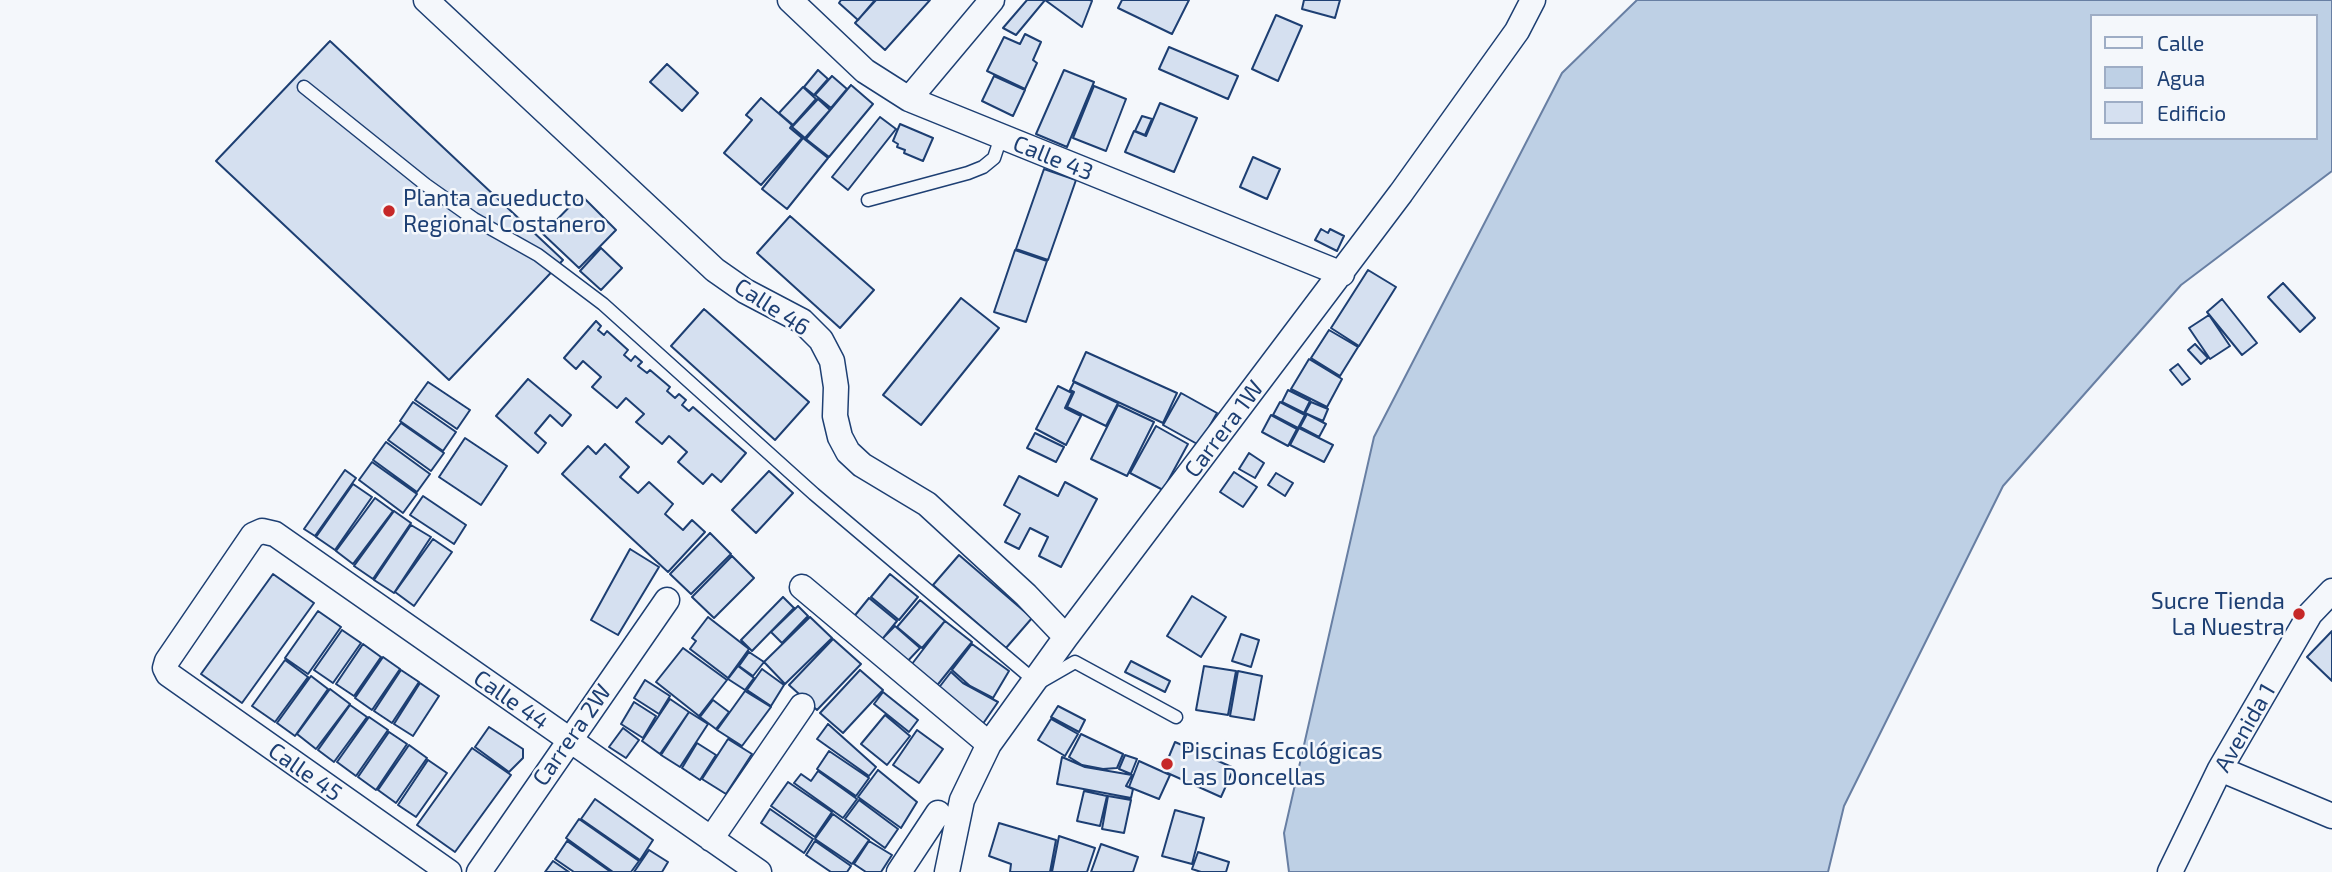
<!DOCTYPE html>
<meta charset="utf-8">
<style>
body{margin:0}
#map{position:relative;width:2332px;height:872px;overflow:hidden;background:#f4f7fb;font-family:"Exo 2",sans-serif}
canvas{display:block}
.legend{position:absolute;left:2090px;top:14px;width:228px;height:126px;box-sizing:border-box;background:#f4f7fb;border:2px solid #9eadc5;margin:0;padding:9px 12px;list-style:none;font-size:21px;color:#1d3f73}
.legend li{display:flex;align-items:center;gap:14px;height:35px}
.legend b{width:35px;border:2px solid #9eadc5}
</style>
<div id="map">
<canvas width="2332" height="872"></canvas>
<ul class="legend">
<li><b style="height:9px;background:#f4f7fb"></b>Calle</li>
<li><b style="height:19px;background:#bed0e5"></b>Agua</li>
<li><b style="height:19px;background:#d5e0f0"></b>Edificio</li>
</ul>
</div>
<script>
const context = document.querySelector('canvas').getContext('2d');
context.lineJoin = 'round';
function paint(path, color) {
  context.fillStyle = color;
  context.fill(path, 'evenodd');
}
function shape(rows) {
  const path = new Path2D();
  for (const r of rows) {
    path.moveTo(r[0], r[1]);
    for (let i = 2; i < r.length; i += 2) path.lineTo(r[i], r[i + 1]);
  }
  return path;
}
function stroke(path, color, width, dash) {
  context.strokeStyle = color;
  context.lineWidth = width;
  context.lineCap = dash ? 'butt' : 'round';
  context.setLineDash(dash || []);
  context.stroke(path);
}
function drawText(font, color, halo, rows, align = 'center') {
  context.font = font + ' "Exo 2",sans-serif';
  context.lineWidth = 5;
  context.setLineDash([]);
  context.textBaseline = 'middle';
  context.strokeStyle = halo;
  context.fillStyle = color;
  for (const [text, x, y, turn = 0] of rows) {
    context.save();
    context.translate(x, y);
    context.rotate((+turn || 0) * Math.PI / 180);
    context.textAlign = isNaN(turn) ? turn : align;
    if (halo) context.strokeText(text, 0, 0);
    context.fillText(text, 0, 0);
    context.restore();
  }
}
const water = shape([
 [1637,0,2332,0,2332,171,2181,285,2003,486,1844,806,1828,872,1289,872,1284,833,1374,437,1562,73,1637,0],
 [2092,16,2316,16,2316,138,2092,138,2092,16]
]);
paint(water, '#bed0e5');
stroke(water, '#687fa3', 2);
const building = shape([
 [841,0,875,0,858,20,839,3,841,0],
 [876,0,930,0,885,50,855,23,876,0],
 [1027,0,1090,0,1092,1,1082,27,1045,0,1016,35,1003,28,1027,0],
 [1122,0,1189,0,1172,34,1118,8,1122,0],
 [1304,0,1340,0,1335,18,1302,9,1304,0],
 [1276,15,1302,26,1278,81,1252,69,1276,15],
 [1025,34,1041,42,1033,60,1037,63,1025,89,987,71,1004,37,1020,44,1025,34],
 [330,41,563,260,449,380,216,161,330,41],
 [1169,47,1238,76,1228,99,1159,69,1169,47],
 [667,64,698,93,682,111,650,82,667,64],
 [818,70,828,79,814,95,804,87,818,70],
 [1064,70,1094,82,1067,147,1036,134,1064,70],
 [832,76,847,89,831,108,815,95,832,76],
 [994,76,1025,90,1013,116,982,101,994,76],
 [851,85,873,104,829,157,806,139,851,85],
 [1094,86,1126,99,1106,151,1073,138,1094,86],
 [803,87,816,99,793,125,779,113,803,87],
 [761,98,792,125,790,128,802,138,761,185,724,153,752,120,746,115,761,98],
 [818,99,830,110,805,138,792,127,818,99],
 [1160,103,1197,118,1174,172,1125,152,1134,131,1146,136,1160,103],
 [1142,116,1152,119,1145,135,1135,131,1142,116],
 [880,117,896,129,848,190,832,177,880,117],
 [900,124,933,138,923,161,904,153,905,150,897,147,898,144,893,141,900,124],
 [803,138,828,158,787,209,762,189,803,138],
 [1253,157,1280,169,1267,199,1240,187,1253,157],
 [1044,169,1076,180,1048,260,1016,249,1044,169],
 [581,195,616,230,579,268,543,234,581,195],
 [790,216,874,290,840,328,757,253,790,216],
 [1321,229,1328,233,1330,229,1344,236,1337,251,1315,240,1321,229],
 [601,248,622,268,601,290,580,271,601,248],
 [1015,250,1047,261,1026,322,994,312,1015,250],
 [1368,270,1396,287,1359,346,1331,328,1368,270],
 [2283,283,2315,318,2300,332,2268,297,2283,283],
 [961,298,999,328,921,425,883,395,961,298],
 [2222,299,2257,343,2242,355,2207,312,2222,299],
 [704,309,809,402,775,440,671,346,704,309],
 [2209,315,2230,346,2210,359,2189,328,2209,315],
 [596,321,601,326,598,330,604,335,607,331,628,350,624,355,631,361,635,356,642,362,638,366,647,373,650,370,670,387,667,391,675,398,679,394,686,400,682,405,689,411,693,407,746,453,721,482,712,474,703,484,678,462,687,452,669,436,662,444,636,422,644,414,626,398,617,408,592,387,601,377,583,361,576,369,564,358,596,321],
 [1329,330,1358,347,1340,376,1311,358,1329,330],
 [2195,344,2208,358,2201,364,2188,350,2195,344],
 [1086,352,1177,393,1163,423,1073,381,1086,352],
 [1309,359,1342,379,1327,407,1291,389,1309,359],
 [2178,364,2190,379,2182,385,2170,370,2178,364],
 [528,379,571,415,562,426,550,415,535,433,546,443,538,453,496,416,528,379],
 [428,382,470,410,457,429,415,400,428,382],
 [1074,382,1118,403,1106,426,1067,407,1074,392,1070,390,1074,382],
 [1058,386,1072,393,1065,408,1081,416,1066,445,1036,429,1058,386],
 [1288,390,1310,401,1304,413,1282,402,1288,390],
 [1181,393,1217,413,1199,445,1163,425,1181,393],
 [413,402,456,432,443,451,400,421,413,402],
 [1280,402,1305,415,1298,428,1273,415,1280,402],
 [1311,402,1328,409,1323,421,1305,413,1311,402],
 [1118,405,1154,422,1127,476,1091,459,1118,405],
 [1307,414,1326,424,1319,437,1300,427,1307,414],
 [1271,415,1297,429,1288,446,1262,432,1271,415],
 [401,423,444,453,431,471,388,440,401,423],
 [1156,426,1188,444,1163,490,1130,473,1156,426],
 [1299,428,1333,445,1324,462,1290,445,1299,428],
 [1035,433,1064,447,1056,462,1027,448,1035,433],
 [465,438,507,466,481,505,439,477,465,438],
 [386,442,430,474,417,492,373,460,386,442],
 [605,444,629,467,620,477,638,493,649,482,673,504,665,514,683,530,692,520,705,532,668,572,562,474,588,446,596,454,605,444],
 [1249,453,1264,463,1255,478,1239,469,1249,453],
 [372,462,417,494,403,513,359,480,372,462],
 [345,470,356,478,315,536,304,529,345,470],
 [769,471,793,493,756,533,732,510,769,471],
 [1234,472,1257,487,1243,507,1220,492,1234,472],
 [1276,473,1293,483,1285,496,1268,485,1276,473],
 [1019,476,1058,496,1065,482,1097,499,1061,567,1039,556,1048,537,1030,528,1019,549,1005,542,1020,514,1004,505,1019,476],
 [353,484,372,497,335,550,316,537,353,484],
 [423,496,466,525,454,544,410,515,423,496],
 [375,498,393,511,353,564,336,551,375,498],
 [394,511,411,523,373,579,354,566,394,511],
 [411,525,431,537,394,593,374,580,411,525],
 [710,533,731,554,691,594,670,574,710,533],
 [433,539,452,552,414,606,395,592,433,539],
 [630,549,659,567,618,635,591,620,630,549],
 [959,555,1032,618,1006,648,933,585,959,555],
 [732,556,754,578,714,618,692,597,732,556],
 [273,574,314,603,242,703,201,674,273,574],
 [890,574,918,597,899,620,871,597,890,574],
 [1192,596,1226,617,1201,657,1167,636,1192,596],
 [783,597,794,608,752,651,741,640,783,597],
 [869,598,897,621,880,642,852,619,869,598],
 [920,600,945,621,922,648,897,627,920,600],
 [798,606,808,616,782,643,771,632,798,606],
 [318,611,341,627,308,674,285,658,318,611],
 [708,617,749,649,728,678,690,649,696,641,692,638,708,617],
 [810,617,832,638,785,684,764,662,810,617],
 [945,621,972,642,931,693,905,673,945,621],
 [895,626,920,648,904,665,879,642,895,626],
 [342,630,361,643,333,683,314,670,342,630],
 [2332,631,2332,681,2307,657,2332,631],
 [1241,634,1259,640,1251,667,1232,661,1241,634],
 [833,639,861,664,817,710,789,685,833,639],
 [363,644,381,657,354,696,336,684,363,644],
 [972,644,1009,671,993,698,970,686,952,670,972,644],
 [683,648,727,680,699,716,656,682,683,648],
 [749,652,764,662,753,676,739,666,749,652],
 [383,657,400,669,372,710,355,698,383,657],
 [285,660,308,677,275,722,252,706,285,660],
 [1131,661,1170,681,1165,692,1125,672,1131,661],
 [738,666,754,678,745,690,728,679,738,666],
 [1204,666,1236,671,1228,715,1196,710,1204,666],
 [762,669,784,685,771,706,747,690,762,669],
 [401,670,419,682,392,723,374,711,401,670],
 [860,670,883,690,843,733,820,713,860,670],
 [1238,671,1262,676,1254,720,1230,716,1238,671],
 [951,672,963,683,998,702,980,728,934,694,951,672],
 [311,676,328,689,295,736,277,723,311,676],
 [645,680,670,696,659,714,634,698,645,680],
 [420,683,439,696,413,736,394,724,420,683],
 [330,689,350,704,316,749,297,734,330,689],
 [745,691,771,707,742,746,717,730,745,691],
 [883,692,918,720,909,732,874,704,883,692],
 [670,699,689,712,660,754,642,741,670,699],
 [713,700,729,712,716,729,700,717,713,700],
 [634,702,656,716,643,738,621,724,634,702],
 [350,705,367,717,334,762,318,750,350,705],
 [1058,706,1085,720,1079,732,1051,717,1058,706],
 [689,712,708,724,680,767,661,755,689,712],
 [885,715,910,736,887,765,861,744,885,715],
 [369,717,388,730,356,776,337,762,369,717],
 [1051,719,1078,734,1065,756,1038,740,1051,719],
 [828,724,876,767,869,776,817,739,828,724],
 [489,727,523,749,523,758,509,772,475,747,489,727],
 [623,728,639,740,626,758,609,747,623,728],
 [917,730,943,749,919,783,893,765,917,730],
 [389,732,407,744,376,790,358,777,389,732],
 [1081,734,1123,754,1117,768,1103,769,1082,765,1069,757,1081,734],
 [728,739,752,754,726,794,702,779,728,739],
 [1175,742,1234,768,1221,797,1163,771,1175,742],
 [697,743,716,755,700,780,682,768,697,743],
 [409,745,427,758,396,803,378,790,409,745],
 [472,748,511,775,455,852,417,825,472,748],
 [829,751,869,778,856,796,817,769,829,751],
 [1125,755,1137,759,1131,774,1119,769,1125,755],
 [1062,757,1085,767,1132,775,1126,786,1133,789,1131,798,1057,784,1062,757],
 [428,760,447,773,416,817,398,805,428,760],
 [1139,761,1170,775,1159,799,1129,787,1139,761],
 [878,770,917,802,901,828,858,797,878,770],
 [818,771,857,799,843,818,794,783,801,774,811,781,818,771],
 [788,782,832,812,815,837,771,806,788,782],
 [1084,791,1107,796,1100,826,1077,821,1084,791],
 [1108,796,1131,800,1124,833,1102,829,1108,796],
 [595,799,653,840,640,860,581,819,595,799],
 [859,800,898,829,885,848,845,819,859,800],
 [770,809,813,839,804,853,761,823,770,809],
 [1175,810,1204,818,1192,864,1162,856,1175,810],
 [833,814,869,840,852,864,815,839,833,814],
 [579,819,639,861,631,872,613,872,566,838,579,819],
 [999,823,1056,840,1050,872,1010,872,1011,864,989,856,999,823],
 [1059,836,1095,848,1087,872,1052,872,1059,836],
 [567,841,611,872,574,872,555,859,567,841],
 [815,841,851,866,847,872,831,872,806,855,815,841],
 [869,841,892,855,881,872,866,872,854,864,869,841],
 [1101,844,1138,857,1133,872,1091,872,1101,844],
 [649,850,668,862,662,872,634,872,649,850],
 [1198,852,1229,862,1226,872,1201,872,1192,869,1198,852],
 [553,861,569,872,545,872,553,861]
]);
paint(building, '#d5e0f0');
stroke(building, '#1d3f73', 2);
const service = shape([
 [304,87,426,185,474,219,538,255,603,304,814,494,1035,681],
 [868,200,968,173,983,167,994,158,1001,137],
 [1042,681,1075,662,1176,717]
]);
const minor = shape([
 [426,0,715,270,745,291,802,321,821,340,832,361,836,387,835,416,840,437,848,452,862,465,927,504,1026,595,1066,637],
 [790,0,865,71,909,99,1342,274],
 [909,99,992,0],
 [802,587,989,744],
 [2220,769,2332,816],
 [711,839,802,706],
 [449,872,168,674,165,668,167,661,253,535,262,531,275,534,759,872],
 [479,872,667,600],
 [899,872,938,813],
 [947,872,962,800,989,744,1066,637,1401,193,1517,31,1533,0],
 [2170,872,2220,769,2310,614,2332,591]
]);
stroke(service, '#1d3f73', 15);
stroke(minor, '#1d3f73', 27);
stroke(service, '#f4f7fb', 12);
stroke(minor, '#f4f7fb', 24);
for (const [x, y, r, color] of [
 [389,211,7,"#c62828"],
 [2299,614,7,"#c62828"],
 [1167,764,7,"#c62828"]
]) {
  const dot = new Path2D();
  dot.arc(x, y, r, 0, 2 * Math.PI);
  context.fillStyle = color;
  context.fill(dot);
  stroke(dot, '#f4f7fb', 2.5);
}
drawText('23px', '#1d3f73', '#f4f7fb', [
 ["Calle 43",1053,158,22],
 ["Calle 46",772,307,33],
 ["Carrera 1W",1224,429,-53],
 ["Calle 44",511,700,35],
 ["Avenida 1",2245,728,-60],
 ["Carrera 2W",572,735,-55],
 ["Calle 45",305,772,35]
]);
drawText('23px', '#1d3f73', '#f4f7fb', [
 ["Planta acueducto",403,198],
 ["Regional Costanero",403,224],
 ["Sucre Tienda",2285,601,"right"],
 ["La Nuestra",2285,627,"right"],
 ["Piscinas Ecológicas",1181,751],
 ["Las Doncellas",1181,777]
], 'left');
</script>
